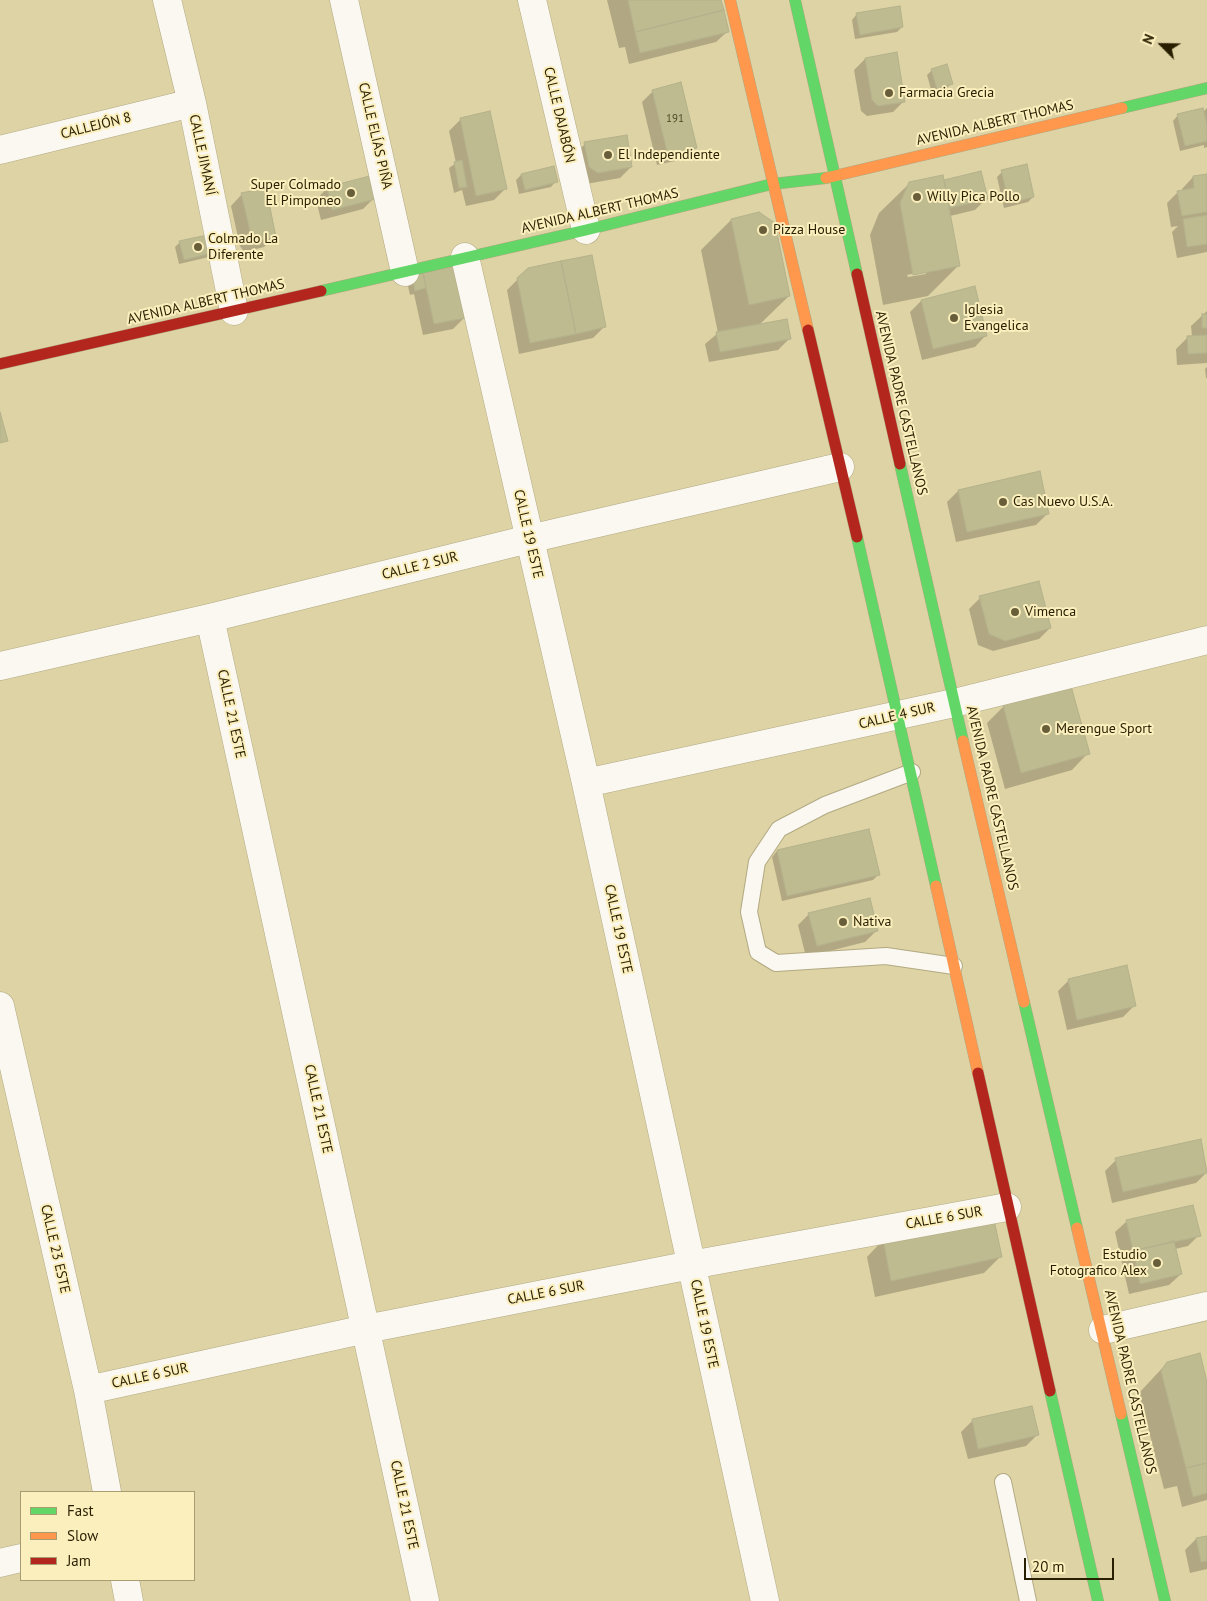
<!DOCTYPE html>
<meta charset="utf-8">
<style>
body{margin:0}
#map{position:relative;width:1207px;height:1601px;overflow:hidden;background:#ded3a4;font-family:"PT Sans",sans-serif}
canvas{display:block}
.legend{position:absolute;left:20px;top:1491px;width:175px;height:90px;box-sizing:border-box;background:#fcefbe;border:1px solid #a79c72;margin:0;padding:6px 9px;list-style:none;font-size:15px;color:#281f00}
.legend li{display:flex;align-items:center;gap:10px;height:25px}
.legend b{width:25px;border:1px solid #a79c72}
.north{position:absolute;left:1137px;top:20px;width:50px;height:50px;-webkit-text-stroke:4px #fcefbe;paint-order:stroke;rotate:293deg;font-size:14px;font-weight:700;line-height:20px;text-align:center;color:#281f00}
.north::after{content:'';display:block;margin:auto;width:18px;height:22px;background:#281f00;clip-path:polygon(50% 0,100% 100%,50% 72%,0 100%)}
.scale{position:absolute;left:1024px;top:1558px;width:90px;height:22px;box-sizing:border-box;border:2px solid #281f00;border-top:0;padding-left:6px;font-size:15px;line-height:18px;white-space:nowrap;color:#281f00;-webkit-text-stroke:4px #fcefbe;paint-order:stroke}
</style>
<div id="map">
<canvas width="1207" height="1601"></canvas>
<ul class="legend">
<li><b style="height:6px;background:#63d668"></b>Fast</li>
<li><b style="height:6px;background:#ff974d"></b>Slow</li>
<li><b style="height:6px;background:#b3261e"></b>Jam</li>
</ul>
<div class="north">N</div>
<div class="scale">20 m</div>
</div>
<script>
const context = document.querySelector('canvas').getContext('2d');
context.lineJoin = 'round';
function paint(path, color) {
  context.fillStyle = color;
  context.fill(path, 'evenodd');
}
function shape(rows) {
  const path = new Path2D();
  for (const r of rows) {
    path.moveTo(r[0], r[1]);
    for (let i = 2; i < r.length; i += 2) path.lineTo(r[i], r[i + 1]);
  }
  return path;
}
function stroke(path, color, width, dash) {
  context.strokeStyle = color;
  context.lineWidth = width;
  context.lineCap = dash ? 'butt' : 'round';
  context.setLineDash(dash || []);
  context.stroke(path);
}
function drawText(font, color, halo, rows, align = 'center') {
  context.font = font + ' "PT Sans",sans-serif';
  context.lineWidth = 4;
  context.setLineDash([]);
  context.textBaseline = 'middle';
  context.strokeStyle = halo;
  context.fillStyle = color;
  for (const [text, x, y, turn = 0] of rows) {
    context.save();
    context.translate(x, y);
    context.rotate((+turn || 0) * Math.PI / 180);
    context.textAlign = isNaN(turn) ? turn : align;
    if (halo) context.strokeText(text, 0, 0);
    context.fillText(text, 0, 0);
    context.restore();
  }
}
paint(shape([
 [607,0,720,0,728,31,716,42,629,64,625,47,619,48],
 [857,14,902,27,897,32,855,39,852,20],
 [865,59,904,101,893,112,867,116,861,111,854,70],
 [932,70,951,84,946,89,932,93,927,75],
 [653,91,696,147,684,159,657,165,642,102],
 [1207,108,1207,147,1204,148,1204,145,1180,151,1173,121,1178,115,1203,112],
 [489,113,505,189,494,200,466,206,462,190,454,193,449,168,456,163,449,131,460,120],
 [585,144,631,167,620,178,586,184,574,155],
 [553,167,556,181,551,187,519,194,516,180,521,175],
 [1002,172,1033,197,1028,202,1004,208,997,177],
 [980,173,986,199,975,210,950,216,959,265,928,296,883,305,870,235,879,213,910,183,943,182],
 [926,271,926,274,908,277,907,275],
 [1207,175,1207,252,1177,258,1172,232,1178,226,1171,227,1167,203,1178,192,1183,191,1182,189,1193,177],
 [327,188,374,198,363,209,321,220,316,200],
 [242,194,275,236,264,247,244,252,240,246,231,206],
 [731,220,789,296,759,325,789,339,778,350,709,362,705,344,718,333,701,250],
 [211,235,209,257,179,264,175,247,180,242],
 [453,268,464,318,453,329,423,335,414,294,410,295,407,282],
 [518,279,604,327,593,338,519,354,507,290],
 [921,301,986,335,975,347,922,360,910,312],
 [1207,311,1207,363,1177,365,1176,349,1187,338,1192,337,1191,326],
 [1207,367,1207,378,1206,378,1205,369],
 [958,491,1048,513,1036,525,956,542,947,502],
 [980,598,1050,628,1039,639,993,651,978,645,969,609],
 [1004,706,1088,753,1072,770,1005,789,987,723],
 [869,831,878,875,873,880,782,901,772,857,777,851],
 [809,914,876,931,865,942,806,957,798,925],
 [1069,980,1134,1006,1123,1017,1067,1030,1058,991],
 [1200,1141,1207,1172,1196,1183,1112,1203,1105,1171,1116,1160],
 [1127,1221,1199,1235,1188,1246,1175,1249,1181,1274,1169,1285,1129,1294,1115,1232],
 [883,1240,1000,1257,984,1273,875,1297,867,1257],
 [1167,1363,1207,1387,1207,1500,1182,1507,1177,1486,1164,1489,1139,1393],
 [973,1420,1037,1435,1026,1446,968,1459,961,1432],
 [1207,1537,1207,1569,1190,1573,1185,1550,1196,1539]
]), '#0003');
const building = shape([
 [628,0,721,0,724,10,635,32,628,0],
 [900,6,903,27,860,35,856,13,900,6],
 [724,10,729,32,640,53,635,32,724,10],
 [897,52,905,102,878,106,872,100,865,58,897,52],
 [947,64,953,84,937,89,931,69,947,64],
 [681,82,697,148,668,155,652,90,681,82],
 [1203,108,1207,125,1207,141,1185,146,1177,114,1203,108],
 [490,111,507,189,476,196,460,118,490,111],
 [627,135,632,167,598,173,589,167,584,142,627,135],
 [462,160,467,187,459,188,454,162,462,160],
 [1027,164,1034,197,1009,203,1001,170,1027,164],
 [554,166,558,182,525,190,521,174,554,166],
 [981,171,988,199,950,208,944,180,981,171],
 [1207,174,1207,212,1182,216,1177,191,1194,188,1193,176,1207,174],
 [943,175,960,266,913,275,900,203,909,182,943,175],
 [370,176,376,199,332,210,327,187,370,176],
 [266,188,276,237,256,241,251,235,241,193,266,188],
 [759,212,775,223,790,296,749,305,731,219,759,212],
 [1207,215,1207,244,1187,247,1183,219,1207,215],
 [212,234,216,252,184,260,179,241,212,234],
 [592,255,606,327,576,334,561,261,592,255],
 [561,261,576,334,530,343,517,278,528,268,561,261],
 [454,266,465,318,434,324,423,273,454,266],
 [423,273,426,288,415,291,412,276,423,273],
 [975,286,987,336,933,349,921,300,975,286],
 [1202,314,1207,314,1207,328,1202,328,1202,314],
 [787,319,791,339,720,352,716,332,787,319],
 [1207,335,1207,353,1188,354,1187,336,1207,335],
 [0,412,8,441,0,443,0,412],
 [1040,471,1049,514,967,532,958,490,1040,471],
 [1039,581,1051,628,1005,641,989,634,979,596,1039,581],
 [1071,686,1090,754,1021,773,1003,705,1071,686],
 [869,829,880,875,787,896,777,850,869,829],
 [870,898,878,931,817,946,808,913,870,898],
 [1127,965,1136,1006,1077,1020,1068,979,1127,965],
 [1201,1139,1207,1173,1123,1192,1115,1158,1201,1139],
 [1193,1205,1201,1236,1133,1251,1126,1220,1193,1205],
 [993,1215,1002,1257,891,1281,883,1239,993,1215],
 [1174,1241,1182,1274,1140,1284,1133,1251,1174,1241],
 [1200,1353,1207,1382,1207,1463,1186,1468,1161,1371,1167,1362,1200,1353],
 [1032,1406,1039,1435,978,1449,972,1419,1032,1406],
 [1207,1463,1207,1493,1193,1497,1186,1468,1207,1463],
 [1207,1536,1207,1561,1201,1562,1196,1538,1207,1536]
]);
paint(building, '#bdbb8f');
stroke(building, '#b4b18c', 1);
const lane = shape([
 [912,772,825,805,779,829,757,862,749,912,758,952,776,963,886,956,954,966],
 [1003,1482,1028,1601]
]);
const street = shape([
 [167,0,192,103,234,311],
 [344,0,405,272],
 [532,0,586,230],
 [0,150,192,103],
 [465,257,586,783,765,1601],
 [210,618,425,1601],
 [0,666,210,618,529,539,840,467],
 [586,783,954,703,1207,640],
 [0,1006,88,1390,107,1492],
 [1103,1330,1207,1306],
 [88,1390,366,1329,691,1265,1007,1207],
 [0,1563,21,1558],
 [125,1580,129,1601]
]);
const fast = shape([
 [795,0,857,274],
 [1122,108,1207,88],
 [321,291,586,230,772,184,826,178],
 [900,464,963,741],
 [857,537,936,886],
 [1024,1002,1077,1228],
 [1050,1391,1098,1601],
 [1121,1414,1165,1601]
]);
const slow = shape([
 [730,0,808,330],
 [826,178,1122,108],
 [963,741,1024,1002],
 [936,886,978,1073],
 [1077,1228,1121,1414]
]);
const jam = shape([
 [857,274,900,464],
 [808,330,857,537],
 [0,364,321,291],
 [978,1073,1050,1391]
]);
stroke(lane, '#b2a983', 18);
stroke(street, '#b2a983', 29);
stroke(fast, '#b2a983', 12);
stroke(slow, '#b2a983', 12);
stroke(jam, '#b2a983', 12);
stroke(lane, '#faf8f1', 16);
stroke(street, '#faf8f1', 28);
stroke(fast, '#63d668', 11);
stroke(slow, '#ff974d', 11);
stroke(jam, '#b3261e', 11);
for (const [x, y, r, color] of [
 [889,93,5,"#685e39"],
 [608,155,5,"#685e39"],
 [351,193,5,"#685e39"],
 [917,197,5,"#685e39"],
 [763,230,5,"#685e39"],
 [198,247,5,"#685e39"],
 [954,318,5,"#685e39"],
 [1003,502,5,"#685e39"],
 [1015,612,5,"#685e39"],
 [1046,729,5,"#685e39"],
 [843,922,5,"#685e39"],
 [1157,1263,5,"#685e39"]
]) {
  const dot = new Path2D();
  dot.arc(x, y, r, 0, 2 * Math.PI);
  context.fillStyle = color;
  context.fill(dot);
  stroke(dot, '#fcefbe', 2);
}
drawText('11px', '#4d4624', null, [
 ["191",675,119]
]);
drawText('14px', '#281f00', '#fcefbe', [
 ["Farmacia Grecia",899,93],
 ["El Independiente",618,155],
 ["Super Colmado",341,185,"right"],
 ["El Pimponeo",341,201,"right"],
 ["Willy Pica Pollo",927,197],
 ["Pizza House",773,230],
 ["Colmado La",208,239],
 ["Diferente",208,255],
 ["Iglesia",964,310],
 ["Evangelica",964,326],
 ["Cas Nuevo U.S.A.",1013,502],
 ["Vimenca",1025,612],
 ["Merengue Sport",1056,729],
 ["Nativa",853,922],
 ["Estudio",1147,1255,"right"],
 ["Fotografico Alex",1147,1271,"right"]
], 'left');
drawText('14px', '#281f00', '#fcefbe', [
 ["CALLE DAJABÓN",559,115,77],
 ["AVENIDA ALBERT THOMAS",995,123,-13],
 ["CALLEJÓN 8",96,126,-14],
 ["CALLE ELÍAS PIÑA",375,136,77],
 ["CALLE JIMANÍ",202,155,78],
 ["AVENIDA ALBERT THOMAS",600,211,-13],
 ["AVENIDA ALBERT THOMAS",206,302,-13],
 ["AVENIDA PADRE CASTELLANOS",901,403,77],
 ["CALLE 19 ESTE",528,534,77],
 ["CALLE 2 SUR",420,566,-14],
 ["CALLE 21 ESTE",231,714,78],
 ["CALLE 4 SUR",897,716,-13],
 ["AVENIDA PADRE CASTELLANOS",992,798,77],
 ["CALLE 19 ESTE",618,929,78],
 ["CALLE 21 ESTE",318,1109,78],
 ["CALLE 6 SUR",944,1218,-10],
 ["CALLE 23 ESTE",55,1249,77],
 ["CALLE 6 SUR",546,1293,-11],
 ["CALLE 19 ESTE",704,1324,78],
 ["CALLE 6 SUR",150,1376,-12],
 ["AVENIDA PADRE CASTELLANOS",1130,1382,77],
 ["CALLE 21 ESTE",404,1505,78]
]);
</script>
